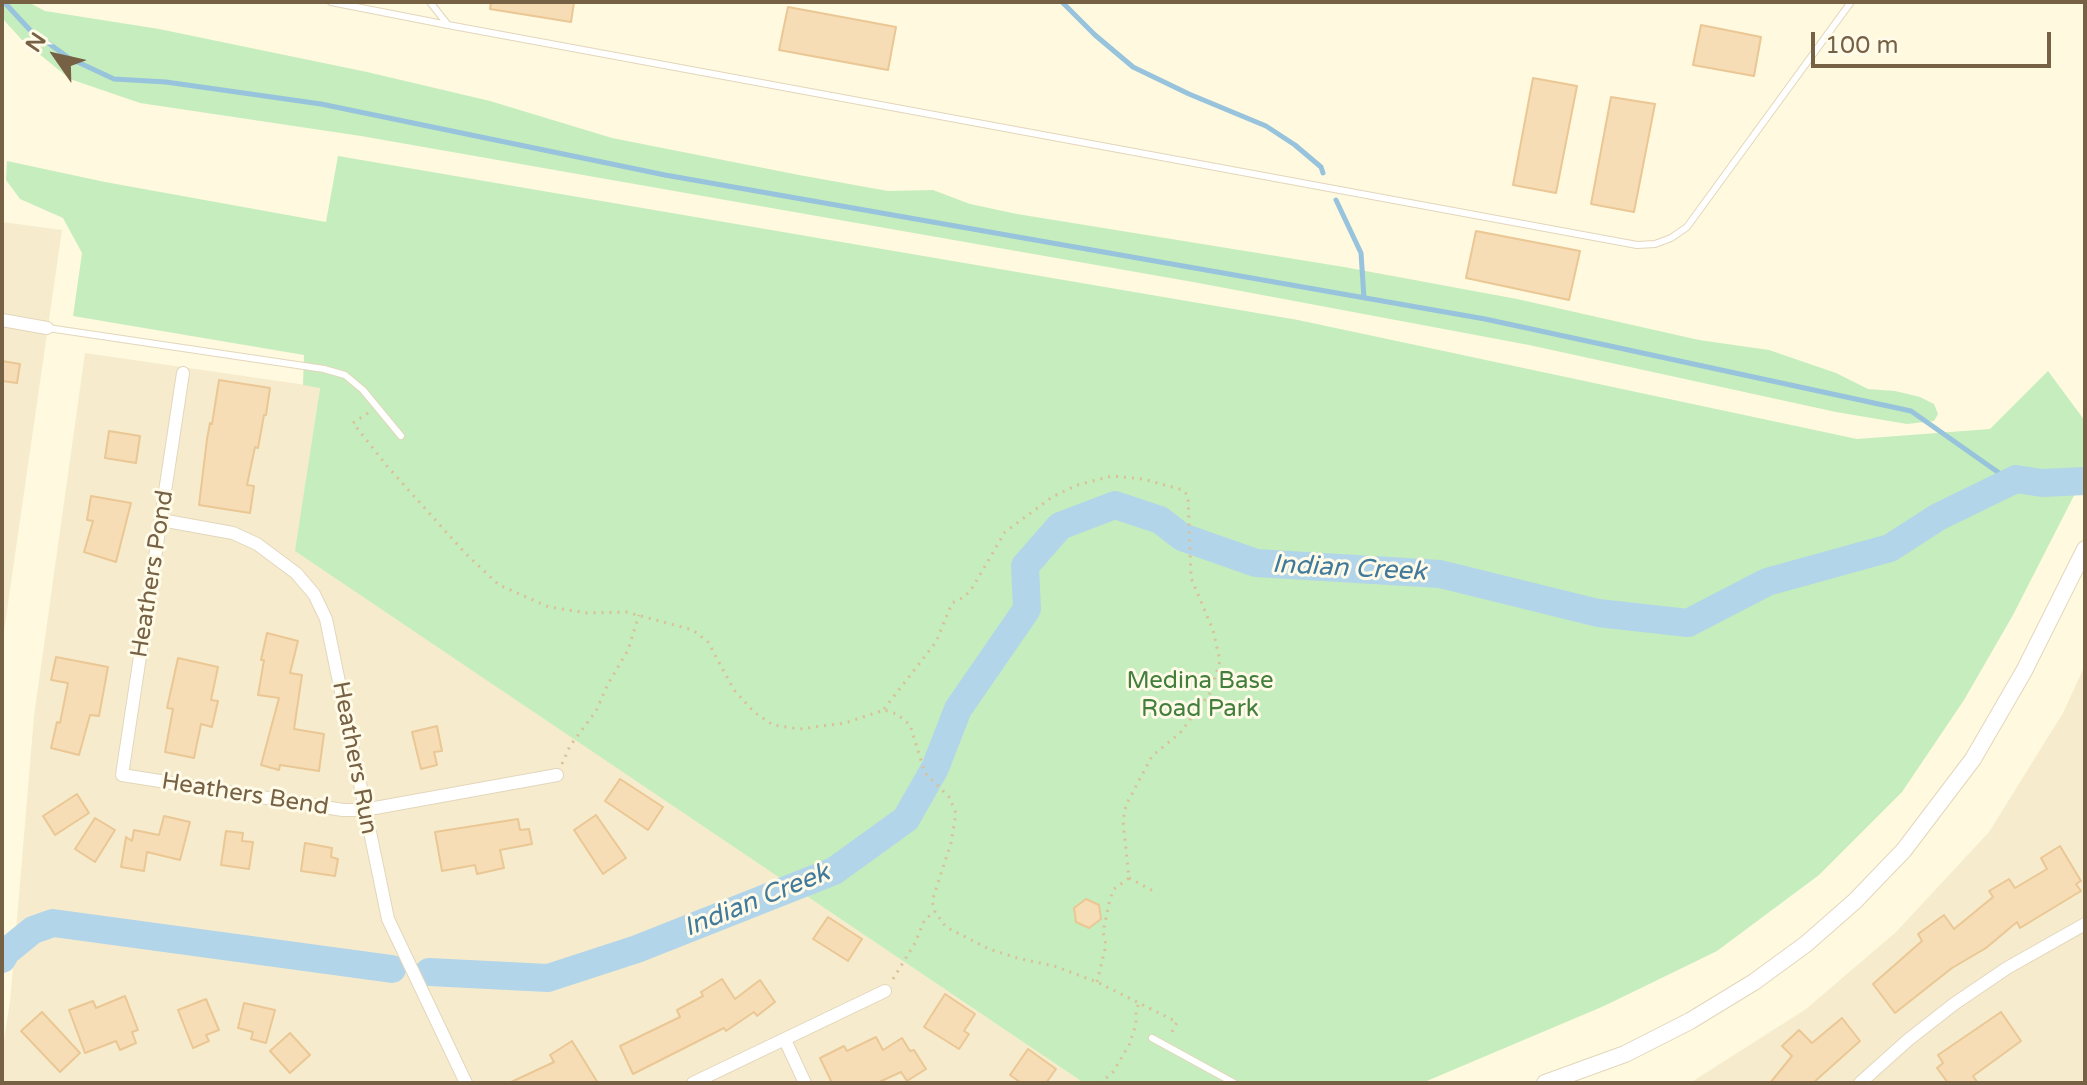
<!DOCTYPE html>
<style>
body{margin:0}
#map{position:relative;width:2087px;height:1085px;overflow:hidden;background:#fef9df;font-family:"Varela Round",sans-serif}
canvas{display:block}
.frame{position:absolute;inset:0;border:4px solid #776145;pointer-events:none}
.north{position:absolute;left:16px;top:16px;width:80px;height:80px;-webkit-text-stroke:6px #fffbe8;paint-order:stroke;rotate:304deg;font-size:22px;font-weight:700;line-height:32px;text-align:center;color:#776145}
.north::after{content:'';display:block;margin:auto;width:28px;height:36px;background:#776145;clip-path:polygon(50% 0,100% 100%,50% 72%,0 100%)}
.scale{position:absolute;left:1811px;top:32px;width:240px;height:36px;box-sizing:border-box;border:4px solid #776145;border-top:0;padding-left:10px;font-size:24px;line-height:28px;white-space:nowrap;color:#776145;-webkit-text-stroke:6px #fffbe8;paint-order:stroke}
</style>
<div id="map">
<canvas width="2087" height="1085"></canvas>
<div class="frame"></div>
<div class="north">N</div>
<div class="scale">100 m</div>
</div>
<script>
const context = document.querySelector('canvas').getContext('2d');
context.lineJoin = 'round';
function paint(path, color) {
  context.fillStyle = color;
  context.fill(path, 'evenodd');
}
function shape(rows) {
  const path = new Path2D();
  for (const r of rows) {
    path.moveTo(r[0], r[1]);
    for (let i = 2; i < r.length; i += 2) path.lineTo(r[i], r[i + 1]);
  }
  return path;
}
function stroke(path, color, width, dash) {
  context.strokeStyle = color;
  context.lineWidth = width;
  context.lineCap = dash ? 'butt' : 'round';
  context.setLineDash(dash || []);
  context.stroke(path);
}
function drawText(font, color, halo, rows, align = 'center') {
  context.font = font + ' "Varela Round",sans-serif';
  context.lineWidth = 6;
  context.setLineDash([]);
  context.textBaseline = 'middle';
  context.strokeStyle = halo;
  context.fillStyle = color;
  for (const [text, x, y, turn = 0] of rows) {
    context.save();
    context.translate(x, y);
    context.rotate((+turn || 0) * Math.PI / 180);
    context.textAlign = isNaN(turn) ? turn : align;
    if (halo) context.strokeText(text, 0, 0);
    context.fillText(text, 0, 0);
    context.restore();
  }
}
paint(shape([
 [2,222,62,230,2,645],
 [85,353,320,387,296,551,1084,1083,2,1083,2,1052,10,1002,34,716],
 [2085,665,2085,1083,1690,1083,1806,1009,1896,932,1989,832,2063,713]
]), '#f6eccd');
paint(shape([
 [2,2,28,2,45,11,159,29,367,72,490,101,612,138,799,175,888,191,933,190,970,204,1017,214,1344,267,1517,299,1699,340,1769,350,1836,373,1868,389,1895,391,1920,397,1934,404,1938,414,1934,421,1907,424,1836,412,1529,345,1193,282,361,136,140,103,70,79,22,40,2,18],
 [338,156,1298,320,1857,439,1990,429,2048,371,2085,421,2085,474,2013,615,1964,700,1902,792,1819,875,1717,951,1604,1006,1422,1083,1084,1083,295,551,320,388,303,385,304,355,73,316,82,253,63,218,20,199,6,180,7,161,105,182,326,222]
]), '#c6edbd');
stroke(shape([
 [4,2,30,30,69,58,114,79,166,82,321,104,665,175,1485,319,1911,411,2002,475,2016,479],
 [1062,2,1095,35,1133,67,1189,94,1266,126,1295,145,1321,167,1323,173],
 [1336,200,1361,253,1364,298]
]), '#98c3dc', 5);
stroke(shape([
 [2,959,6,952,33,930,53,923,392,969],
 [429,972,548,978,637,949,834,871,906,819,935,768,958,709,1027,609,1025,566,1060,526,1115,505,1160,520,1182,537,1256,563,1440,574,1598,613,1688,623,1767,582,1890,548,1938,517,2016,479,2042,483,2085,481]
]), '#b3d5e9', 28);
const building = shape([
 [491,2,574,2,571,22,490,9,491,2],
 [788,7,896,27,888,70,779,50,788,7],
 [1701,25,1761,37,1754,76,1693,65,1701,25],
 [1533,78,1577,86,1556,193,1513,185,1533,78],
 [1611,97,1655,104,1634,212,1591,204,1611,97],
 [1476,231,1580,251,1569,300,1466,278,1476,231],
 [2,361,20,364,17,383,2,381,2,361],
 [219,380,270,388,266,415,264,415,258,448,255,447,247,485,254,486,250,513,199,505,207,439,210,423,212,424,219,380],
 [109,431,140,436,136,463,105,458,109,431],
 [91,496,131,503,116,562,84,552,93,521,87,520,91,496],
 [267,633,298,641,290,673,302,675,294,729,324,734,319,771,280,765,279,770,261,765,279,698,258,695,264,660,261,660,267,633],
 [56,657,108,667,99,716,90,715,79,755,51,748,57,722,60,723,68,683,51,680,56,657],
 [178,658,218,667,211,700,218,701,212,727,201,724,194,758,165,752,173,709,167,708,178,658],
 [437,726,442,751,434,752,437,765,421,769,412,732,437,726],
 [620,779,663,807,648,830,605,801,620,779],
 [77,794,89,813,55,835,43,816,77,794],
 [596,815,626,858,603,874,574,830,596,815],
 [164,816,190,822,180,860,147,852,144,871,121,867,126,837,132,841,134,830,159,835,164,816],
 [95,818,115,830,95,862,75,849,95,818],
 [518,819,520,830,529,829,532,844,500,850,504,868,477,874,475,865,442,871,435,832,518,819],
 [226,831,243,833,242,841,253,842,249,869,221,865,226,831],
 [305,843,332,848,331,857,338,859,335,876,301,871,305,843],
 [2060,846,2081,881,2076,884,2081,891,2020,928,2017,922,1986,948,1952,968,1895,1013,1873,984,1922,941,1918,934,1944,915,1954,929,1993,897,1989,891,2009,879,2015,888,2047,869,2041,858,2060,846],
 [1086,899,1099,905,1101,919,1089,928,1076,922,1074,908,1086,899],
 [828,917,862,939,848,961,813,939,828,917],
 [722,979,735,999,760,980,775,1002,757,1016,754,1012,726,1031,724,1028,633,1074,620,1046,680,1017,677,1010,703,996,701,992,722,979],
 [945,994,975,1014,964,1031,969,1034,959,1049,924,1027,945,994],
 [125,996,138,1030,132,1032,136,1043,120,1050,116,1041,85,1053,69,1010,93,1001,96,1008,125,996],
 [206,999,219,1030,206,1035,209,1041,193,1048,178,1010,206,999],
 [244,1003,275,1010,266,1043,251,1039,253,1032,238,1028,244,1003],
 [42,1012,80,1053,60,1072,21,1031,42,1012],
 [2001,1012,2021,1041,1973,1076,1978,1083,1948,1083,1937,1068,1943,1063,1938,1055,2001,1012],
 [1842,1018,1860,1041,1813,1083,1770,1083,1792,1056,1782,1046,1799,1030,1812,1043,1842,1018],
 [290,1033,310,1055,290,1073,270,1051,290,1033],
 [876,1037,883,1050,902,1038,910,1051,914,1050,926,1069,907,1081,901,1072,877,1083,832,1083,820,1058,844,1046,847,1051,876,1037],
 [572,1041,598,1083,509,1083,554,1062,550,1055,572,1041],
 [1028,1049,1056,1069,1046,1083,1021,1083,1010,1075,1028,1049]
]);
paint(building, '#f6ddb5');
stroke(building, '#eac794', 2);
const service = shape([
 [331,2,448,25],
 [430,2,448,25,1637,245,1655,244,1671,238,1687,227,1851,2],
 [48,328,324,369,345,375,363,390,401,436],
 [1152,1038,1234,1083]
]);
const minor = shape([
 [2,320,47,328],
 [183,373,122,775,343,810,364,810,557,775],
 [161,520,233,533,257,544,296,573,314,594,326,619,388,919,466,1083],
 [785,1040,805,1083],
 [693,1083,885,991],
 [1860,1083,1908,1040,1954,1004,2007,968,2085,924]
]);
const tertiary = shape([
 [1545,1083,1625,1054,1690,1021,1754,982,1806,944,1855,901,1904,850,1973,759,2024,671,2085,549]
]);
stroke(service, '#e3d6bb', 8);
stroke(minor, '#e3d6bb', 14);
stroke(tertiary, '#e3d6bb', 18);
stroke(shape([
 [368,413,353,423,387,466,465,553,499,585,549,607,587,613,626,612,693,630,708,642,734,690,754,712,773,725,800,729,845,723,884,710,897,714,910,725,925,773,949,797,956,813,951,843,932,901,935,912,946,927,989,949,1017,958,1054,966,1097,982,1177,1022,1171,1034],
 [884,709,936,642,952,603,964,597,971,590,1005,532,1052,497,1077,485,1112,476,1143,479,1183,490,1188,496,1191,578,1213,630,1220,661,1210,693,1180,733,1152,756,1126,805,1123,821,1129,878,1114,889,1110,899,1103,932,1106,945,1097,982],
 [562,764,570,746,596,711,608,684,628,650,639,615],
 [1129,878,1157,893],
 [893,979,915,943,925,919,935,912],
 [1100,1083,1113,1072,1129,1045,1136,1025,1136,1012,1139,1002]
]), '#dac098', 3, [2, 6]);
stroke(service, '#fff', 6);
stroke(minor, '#fff', 12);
stroke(tertiary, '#fff', 16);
drawText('24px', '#776145', '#fffbe8', [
 ["Heathers Pond",153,574,-81],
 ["Heathers Run",354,758,79],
 ["Heathers Bend",245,795,9]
]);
drawText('24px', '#427e3c', '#fffbe8', [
 ["Medina Base",1200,682],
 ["Road Park",1200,710]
]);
drawText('italic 26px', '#417a9b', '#fffbe8', [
 ["Indian Creek",1349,569,3],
 ["Indian Creek",757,901,-22]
]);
</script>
